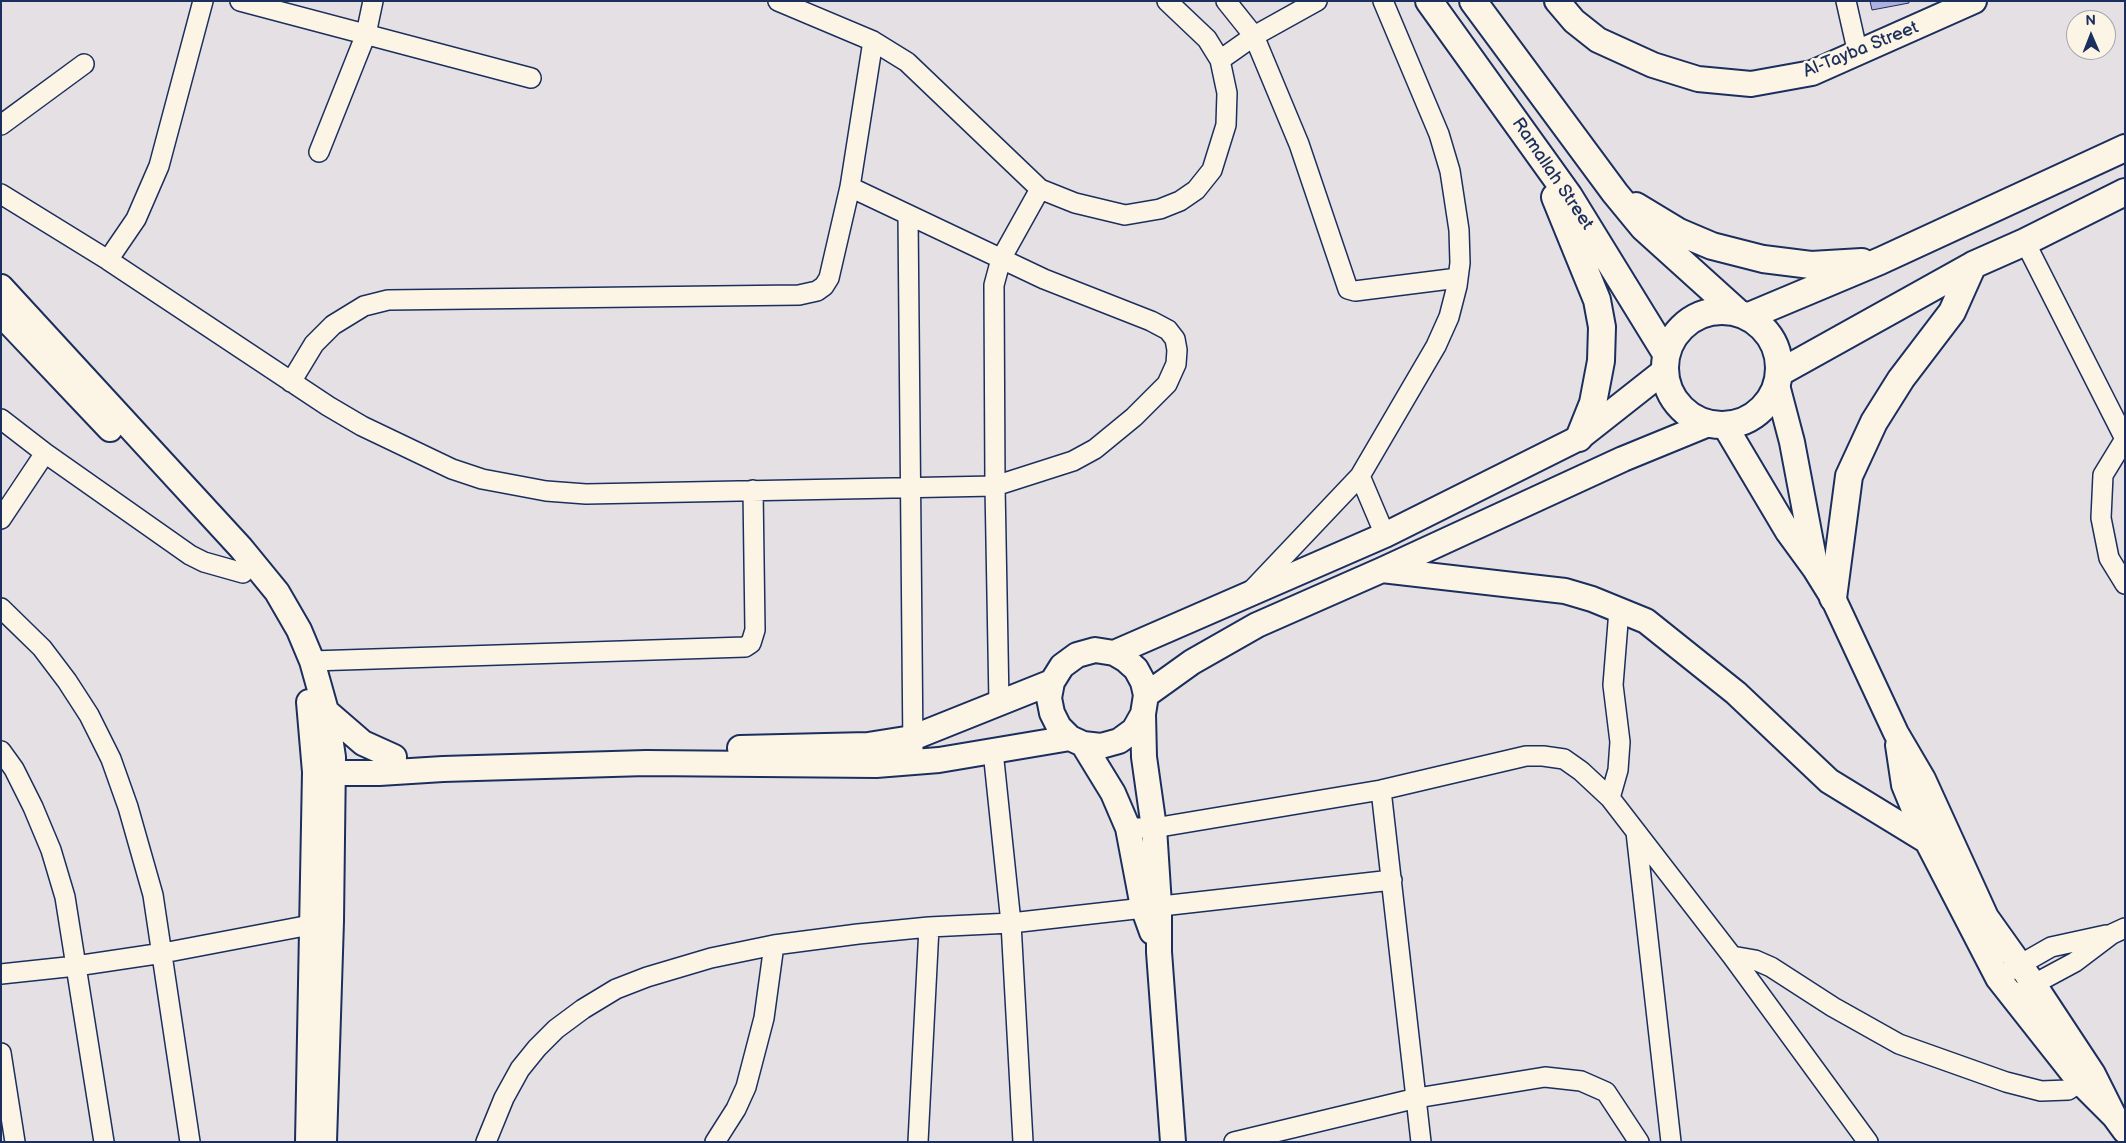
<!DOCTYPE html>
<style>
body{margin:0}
#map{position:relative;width:2126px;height:1143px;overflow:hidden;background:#e5e0e4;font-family:"Balsamiq Sans",sans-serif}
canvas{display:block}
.frame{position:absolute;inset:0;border:2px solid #1b2f5e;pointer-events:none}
.north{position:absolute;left:2066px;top:10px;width:50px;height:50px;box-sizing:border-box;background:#fcf5e5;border:1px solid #a2a6af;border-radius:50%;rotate:359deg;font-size:14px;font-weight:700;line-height:20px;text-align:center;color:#1b2f5e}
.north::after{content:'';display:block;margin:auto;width:18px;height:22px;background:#1b2f5e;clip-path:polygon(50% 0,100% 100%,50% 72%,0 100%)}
</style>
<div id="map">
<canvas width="2126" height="1143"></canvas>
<div class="frame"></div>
<div class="north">N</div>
</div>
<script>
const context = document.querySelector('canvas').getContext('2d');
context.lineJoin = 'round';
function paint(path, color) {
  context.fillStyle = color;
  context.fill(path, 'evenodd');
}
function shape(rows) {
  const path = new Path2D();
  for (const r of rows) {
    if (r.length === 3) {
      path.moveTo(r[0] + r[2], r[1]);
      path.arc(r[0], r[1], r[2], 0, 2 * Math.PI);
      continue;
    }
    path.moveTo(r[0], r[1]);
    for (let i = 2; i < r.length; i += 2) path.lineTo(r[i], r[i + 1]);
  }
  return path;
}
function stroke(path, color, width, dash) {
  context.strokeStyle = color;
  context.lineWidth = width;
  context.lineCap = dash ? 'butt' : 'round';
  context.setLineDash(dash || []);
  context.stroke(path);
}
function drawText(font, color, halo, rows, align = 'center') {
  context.font = font + ' "Balsamiq Sans",sans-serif';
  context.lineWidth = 5;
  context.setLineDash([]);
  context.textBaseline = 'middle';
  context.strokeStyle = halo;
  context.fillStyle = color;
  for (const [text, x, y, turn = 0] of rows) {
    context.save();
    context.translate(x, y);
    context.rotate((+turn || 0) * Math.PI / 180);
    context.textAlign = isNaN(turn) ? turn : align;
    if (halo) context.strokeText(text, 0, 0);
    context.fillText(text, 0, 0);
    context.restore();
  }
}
const building = shape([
 [1870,1,1909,1,1909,3,1872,10,1870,1]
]);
paint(building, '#afafe0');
stroke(building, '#1b2f5e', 1);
const minor = shape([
 [240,1,531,78],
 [778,1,873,41,907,62,1040,189,1075,203,1125,215,1160,209,1180,201,1196,190,1212,170,1226,125,1227,93,1220,60,1207,39,1167,1],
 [1226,1,1254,36,1299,144,1348,289,1355,291,1458,278],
 [1846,1,1858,54],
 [1220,60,1254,36,1317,1],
 [1,125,84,64],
 [319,152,366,34,373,1],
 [1,194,108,260,328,406,362,426,452,469,482,479,546,491,586,494,995,486,1073,461,1095,449,1134,417,1167,384,1176,364,1177,350,1175,339,1168,330,1151,321,1044,279,850,187],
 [908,215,913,751],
 [2025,242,2125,439],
 [108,260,136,219,159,166,203,1],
 [291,382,314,344,333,325,364,306,388,300,799,295,817,291,824,286,829,278,850,187,873,41],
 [1,419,45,453,190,555,204,562,243,573],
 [2125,439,2103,475,2101,518,2109,558,2125,584],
 [1360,476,1385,535],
 [1,519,45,453],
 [1251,591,1360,476,1436,346,1449,317,1457,286,1460,263,1459,230,1450,171,1439,134,1383,1],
 [1,608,42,648,67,681,89,715,111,759,128,807,153,895,190,1142],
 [312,661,745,647,751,643,755,630,753,490],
 [999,703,995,486,994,285,1001,259,1040,189],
 [1,751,14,769,33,807,51,850,65,897,104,1142],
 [993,751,1011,923,1023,1142],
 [1381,790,1421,1142],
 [1610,798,1618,770,1620,742,1613,685,1619,610],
 [1128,828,1154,828,1381,790,1526,756,1543,756,1564,759,1581,771,1610,798,1732,956,1868,1142],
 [1636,832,1671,1142],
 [1732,956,1755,960,1771,967,1833,1007,1899,1044,2006,1082,2041,1091,2068,1090,2080,1082],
 [2009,971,2051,947,2106,935],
 [1,974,76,966,163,953,326,922],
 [2023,990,2075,962,2112,934,2125,928],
 [1,1053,15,1142],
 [486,1142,504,1098,520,1069,537,1048,556,1029,583,1009,616,989,647,977,711,958,774,945,858,934,929,927,1011,923,1392,880],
 [715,1142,736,1109,746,1087,764,1018,774,945],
 [918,1142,929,927],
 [1234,1142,1417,1098,1545,1077,1581,1081,1606,1092,1639,1142]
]);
const tertiary = shape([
 [1557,1,1574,21,1598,40,1653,65,1698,79,1751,84,1812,73,1974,1],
 [1,287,241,548,277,592,299,630,312,661,326,711,333,757,331,921,324,1142],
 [1,314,110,429],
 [1777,385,1792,442,1815,564],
 [1725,426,1788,532,1815,569,1833,598,1896,733,1923,779,1986,917,2033,983,2093,1074,2114,1116],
 [1382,570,1565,591,1592,599,1646,621,1736,693,1829,781,1927,841],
 [1114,653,1126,660,1136,669,1143,682,1146,695,1143,714,1134,730,1119,741,1101,746,1083,744,1070,738,1059,727,1052,713,1049,698,1052,682,1062,666,1077,655,1095,650,1114,653,1385,535,1579,438,1664,371],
 [1146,695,1192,662,1257,625,1382,570,1623,459,1706,425],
 [326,711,363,743,394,757],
 [1143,714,1144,757,1154,828,1159,905,1159,952,1173,1142],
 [1083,744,1113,793,1128,828,1143,907,1152,932],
 [1898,745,1904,785,1927,841,1998,978,2080,1082,2114,1116,2125,1131],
 [740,748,868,745,912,738,1052,682],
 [317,773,379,773,443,769,646,763,876,765,939,760,1070,738],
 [308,1142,315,772,309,702]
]);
const secondary = shape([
 [1429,1,1569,196,1665,352],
 [1473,1,1615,193,1643,227,1736,311],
 [1555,197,1597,300,1602,327,1601,361,1593,403,1579,438],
 [1636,206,1679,232,1712,246,1763,259,1811,265,1862,262],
 [1722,368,57],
 [1749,316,1880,261,2125,148],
 [1779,373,1973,265,2025,242,2125,192],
 [1833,598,1849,476,1874,422,1901,379,1952,312,1973,265]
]);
stroke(minor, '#1b2f5e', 22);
stroke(tertiary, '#1b2f5e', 28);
stroke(secondary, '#1b2f5e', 30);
stroke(minor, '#fcf5e5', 19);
stroke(tertiary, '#fcf5e5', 24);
stroke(secondary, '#fcf5e5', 26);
drawText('18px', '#1b2f5e', '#fcf5e5', [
 ["Al-Tayba Street",1861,50,-22],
 ["Ramallah Street",1552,174,56]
]);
</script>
